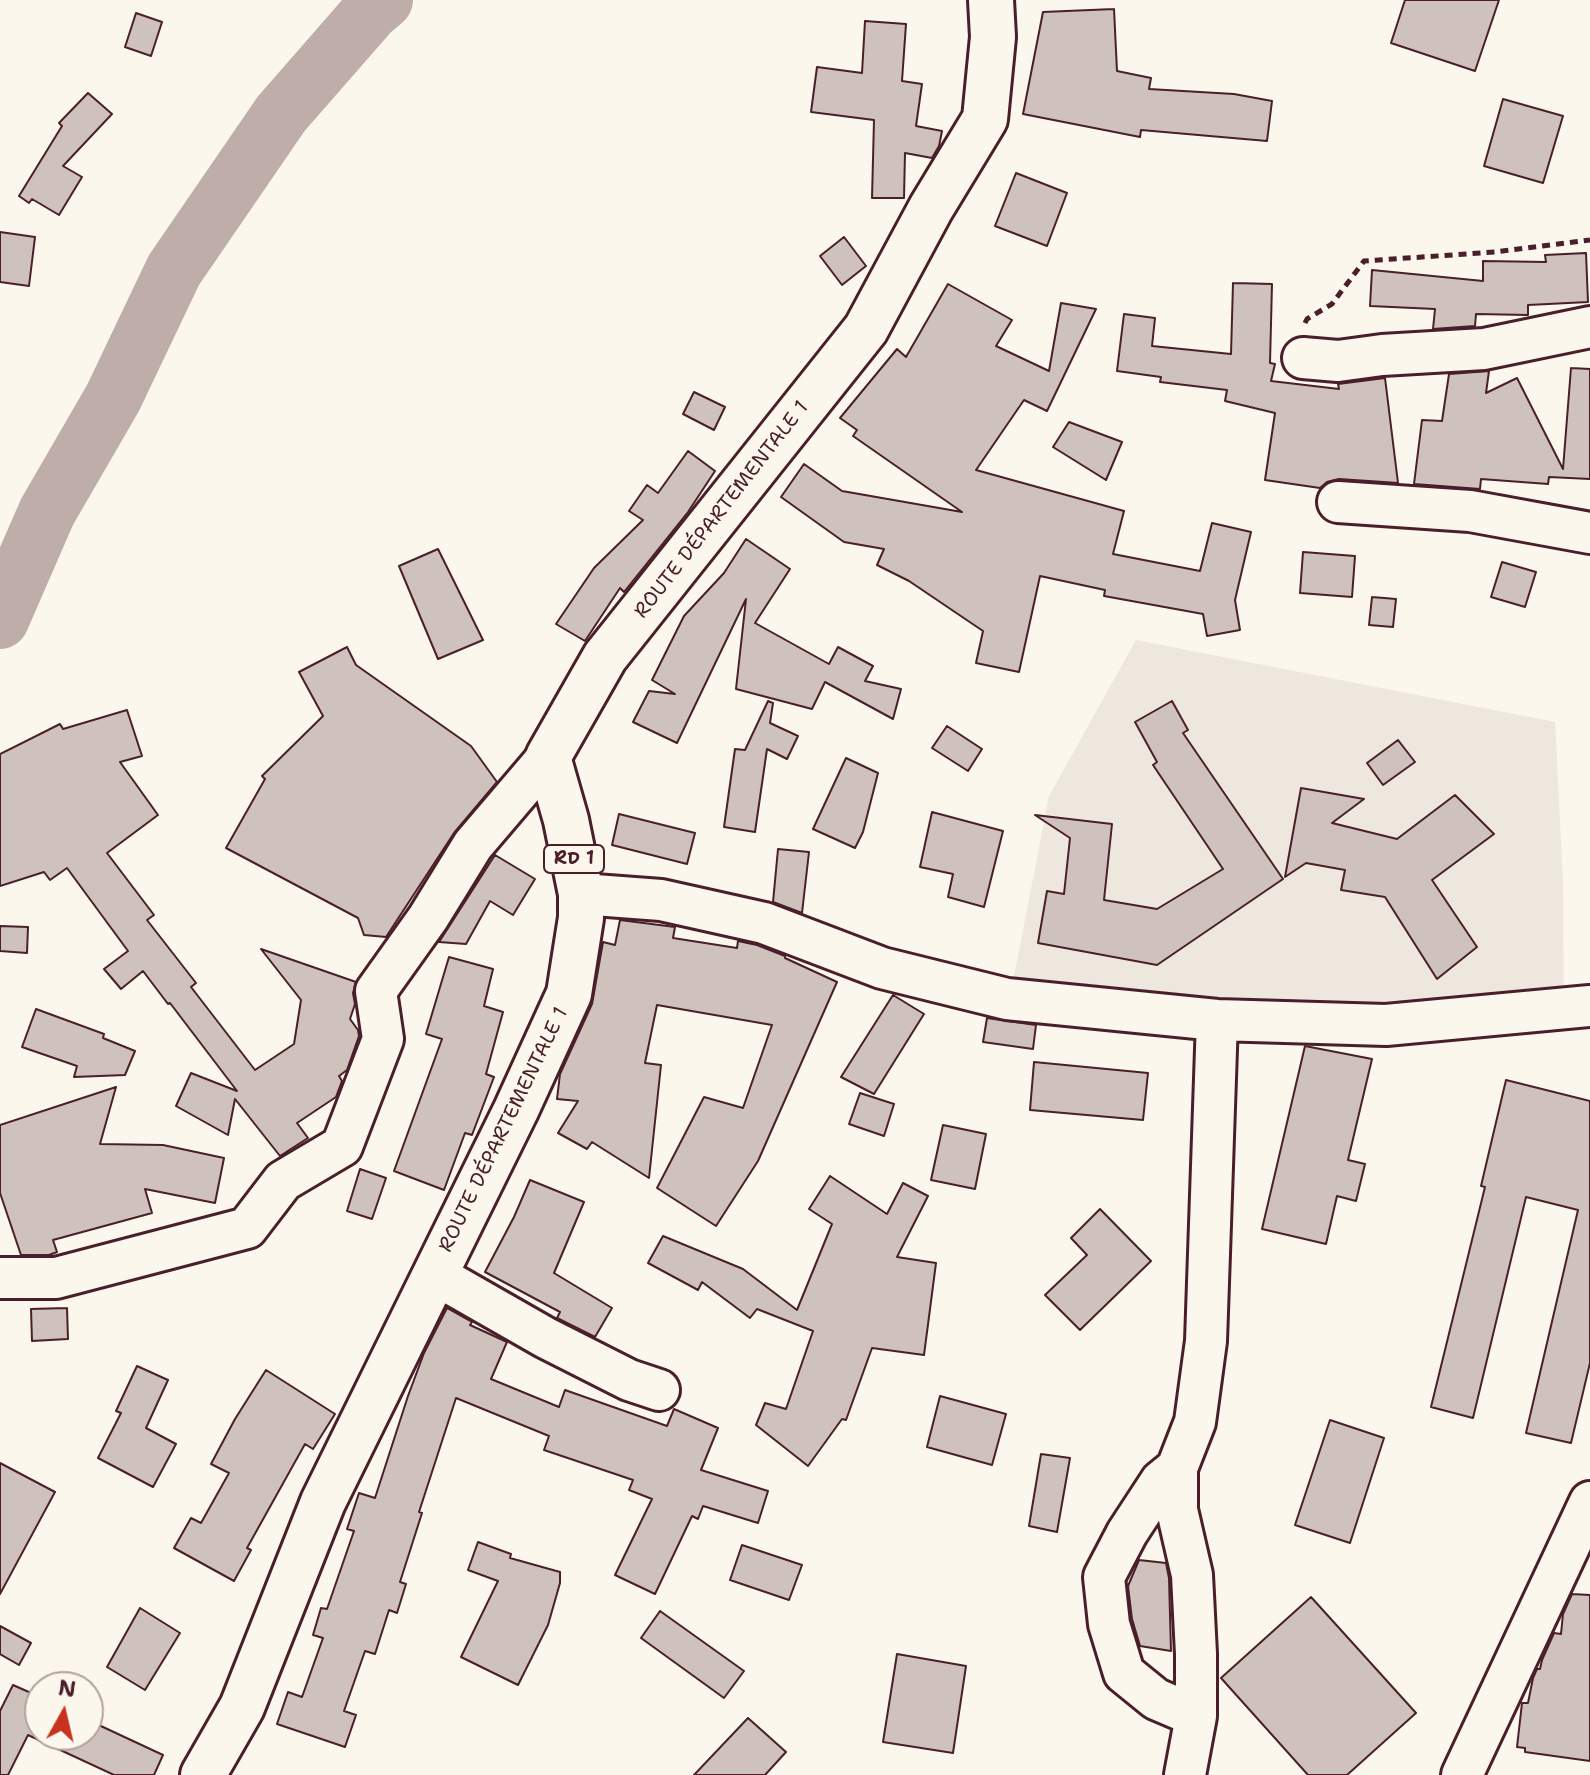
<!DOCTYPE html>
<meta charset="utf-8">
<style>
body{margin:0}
#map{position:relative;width:1590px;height:1775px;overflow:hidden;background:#fbf7ec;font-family:"Shantell Sans",sans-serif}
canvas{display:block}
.north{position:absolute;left:24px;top:1671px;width:80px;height:80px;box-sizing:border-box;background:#fbf7ec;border:2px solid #b4a19f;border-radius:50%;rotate:8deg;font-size:22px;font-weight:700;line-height:32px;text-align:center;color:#4a1f2b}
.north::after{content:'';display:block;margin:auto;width:28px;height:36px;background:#c8321e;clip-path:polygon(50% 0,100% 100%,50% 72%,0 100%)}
</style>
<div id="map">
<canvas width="1590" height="1775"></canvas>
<div class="north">N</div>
</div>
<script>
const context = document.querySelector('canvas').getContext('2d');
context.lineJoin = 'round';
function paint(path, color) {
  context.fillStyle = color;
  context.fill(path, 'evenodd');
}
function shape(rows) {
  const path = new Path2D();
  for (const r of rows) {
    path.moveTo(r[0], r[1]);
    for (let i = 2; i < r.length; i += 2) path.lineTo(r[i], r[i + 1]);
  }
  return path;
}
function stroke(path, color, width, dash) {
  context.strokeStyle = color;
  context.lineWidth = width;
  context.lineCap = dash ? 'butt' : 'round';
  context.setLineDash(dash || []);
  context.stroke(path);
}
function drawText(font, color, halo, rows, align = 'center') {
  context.font = font + ' "Shantell Sans",sans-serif';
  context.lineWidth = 6;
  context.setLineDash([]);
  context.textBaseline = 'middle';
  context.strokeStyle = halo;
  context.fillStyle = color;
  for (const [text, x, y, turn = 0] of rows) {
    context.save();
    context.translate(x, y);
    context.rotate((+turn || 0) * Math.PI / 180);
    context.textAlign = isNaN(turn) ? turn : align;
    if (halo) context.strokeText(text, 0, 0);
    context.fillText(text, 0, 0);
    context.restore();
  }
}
paint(shape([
 [1136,640,1555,722,1563,883,1564,1032,1012,987,1049,796]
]), '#eee7de');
stroke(shape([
 [0,620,47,512,113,398,174,270,281,114,371,11,384,0]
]), '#bfadaa', 58);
const building = shape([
 [1405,0,1499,0,1475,71,1391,43,1405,0],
 [1114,9,1117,71,1151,78,1149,89,1234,94,1272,101,1267,141,1141,130,1140,137,1023,114,1043,12,1114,9],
 [136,13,162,22,151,56,125,47,136,13],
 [865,21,906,24,902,81,922,84,916,126,942,131,939,146,932,158,905,153,904,198,872,198,874,120,811,112,817,67,862,73,865,21],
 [88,93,112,114,63,166,82,177,59,215,32,199,29,203,19,196,62,126,59,123,88,93],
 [1503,99,1563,116,1543,183,1484,166,1503,99],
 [1016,173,1067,193,1047,246,995,226,1016,173],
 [0,232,35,237,29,286,0,282,0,232],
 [844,237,866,266,842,285,820,256,844,237],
 [1586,253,1588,302,1528,305,1528,315,1476,314,1475,326,1433,329,1435,309,1370,306,1372,270,1483,281,1483,261,1546,262,1545,255,1586,253],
 [1233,283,1272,284,1270,363,1275,364,1271,381,1339,389,1338,384,1385,378,1398,483,1339,479,1327,482,1320,488,1265,480,1275,413,1225,401,1227,390,1160,382,1161,377,1117,371,1124,314,1155,318,1152,346,1231,354,1233,283],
 [948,284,1012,320,996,346,1049,371,1061,303,1096,309,1047,411,1024,400,976,470,1124,511,1113,554,1200,571,1212,523,1251,532,1235,600,1240,630,1207,636,1203,614,1104,596,1105,590,1040,576,1019,672,976,663,983,631,909,581,877,565,884,549,844,542,781,497,804,464,842,491,962,512,853,436,857,430,840,418,897,349,906,357,948,284],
 [1571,368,1590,369,1590,479,1549,477,1548,484,1481,479,1480,489,1414,484,1422,420,1442,421,1449,374,1489,371,1486,393,1517,378,1563,469,1571,368],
 [694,392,725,407,714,430,683,414,694,392],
 [1069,422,1122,442,1106,480,1053,447,1069,422],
 [688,451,715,471,688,512,624,592,620,588,585,641,556,624,594,568,643,520,629,511,647,485,658,493,688,451],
 [746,539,790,569,755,623,829,664,838,647,873,666,865,681,901,689,893,719,825,682,812,709,736,689,746,599,677,743,633,722,649,691,675,694,652,680,684,616,724,573,746,539],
 [438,549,483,640,438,659,399,566,438,549],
 [1303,552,1355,556,1352,597,1300,593,1303,552],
 [1502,562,1536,572,1525,607,1491,597,1502,562],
 [1372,597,1396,599,1393,627,1369,625,1372,597],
 [347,647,356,665,471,746,497,782,454,833,386,937,364,935,358,918,226,848,265,779,262,776,323,716,299,672,347,647],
 [768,701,773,703,770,723,798,736,787,759,767,749,755,832,724,827,735,749,745,750,768,701],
 [1172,701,1188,730,1183,733,1283,879,1157,965,1038,943,1047,891,1064,894,1070,838,1035,815,1112,824,1104,900,1157,909,1223,869,1153,765,1157,762,1135,722,1172,701],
 [127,710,142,756,120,762,158,815,107,853,154,915,147,920,196,983,191,987,255,1070,294,1044,301,1000,261,949,356,982,353,993,355,1004,350,1019,358,1030,359,1036,347,1070,339,1076,342,1081,336,1097,297,1123,308,1138,280,1156,235,1099,228,1135,176,1106,191,1073,237,1091,170,1003,168,1004,143,971,121,989,104,969,128,951,67,868,50,880,44,872,0,886,0,754,60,724,63,729,127,710],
 [947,726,982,749,968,771,932,748,947,726],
 [1398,740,1415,762,1383,785,1367,763,1398,740],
 [846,758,878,773,863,832,855,848,813,829,846,758],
 [1301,788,1364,799,1332,823,1397,839,1455,795,1494,834,1432,880,1477,947,1437,979,1385,897,1341,890,1345,870,1306,863,1285,877,1301,788],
 [932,812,1003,831,984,907,948,897,953,874,920,867,932,812],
 [619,814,695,833,687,864,612,845,619,814],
 [778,849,809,852,802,913,773,902,778,849],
 [495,855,535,879,513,915,490,901,466,944,439,942,495,855],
 [620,920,675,927,673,938,737,948,738,941,757,945,785,956,785,958,837,982,758,1161,716,1226,657,1188,704,1097,743,1108,772,1025,657,1005,645,1063,661,1065,649,1178,592,1142,587,1149,558,1133,578,1101,557,1099,560,1074,592,1004,603,942,615,945,620,920],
 [0,926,28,927,27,953,0,951,0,926],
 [449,957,493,969,484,1006,503,1012,486,1074,494,1077,472,1135,465,1133,444,1190,394,1171,442,1039,426,1034,449,957],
 [893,995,924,1014,874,1094,841,1077,893,995],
 [36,1009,104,1034,103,1038,135,1051,125,1075,74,1077,77,1066,22,1047,36,1009],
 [987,1018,1036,1025,1033,1049,983,1042,987,1018],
 [1305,1046,1372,1059,1348,1160,1365,1164,1356,1201,1337,1196,1326,1244,1262,1229,1305,1046],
 [1034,1062,1148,1073,1143,1120,1030,1110,1034,1062],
 [1506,1080,1590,1101,1590,1363,1571,1443,1526,1433,1578,1210,1526,1197,1473,1418,1431,1407,1485,1187,1481,1186,1506,1080],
 [116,1087,100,1144,163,1145,224,1158,215,1203,145,1189,152,1213,53,1240,57,1252,49,1255,21,1255,0,1193,0,1125,116,1087],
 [860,1093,894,1104,884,1136,849,1124,860,1093],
 [943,1125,986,1134,975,1189,931,1180,943,1125],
 [360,1169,386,1178,372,1219,347,1211,360,1169],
 [830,1176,887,1214,903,1183,928,1196,897,1257,936,1263,924,1355,872,1348,846,1420,842,1419,808,1466,756,1425,765,1403,786,1409,813,1331,757,1309,750,1318,702,1282,698,1290,648,1263,663,1236,743,1269,797,1310,832,1224,809,1209,830,1176],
 [530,1180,584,1202,554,1273,612,1308,595,1337,557,1318,560,1312,485,1272,514,1217,530,1180],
 [1100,1209,1151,1261,1080,1330,1045,1295,1087,1255,1071,1238,1100,1209],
 [67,1308,68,1339,32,1341,31,1309,67,1308],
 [447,1308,472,1322,470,1325,507,1342,491,1379,559,1407,565,1390,667,1426,674,1409,718,1428,701,1470,768,1491,758,1523,703,1506,698,1519,692,1516,655,1594,615,1575,652,1499,629,1490,633,1480,544,1450,549,1436,456,1398,419,1512,422,1513,400,1582,406,1584,397,1613,389,1610,375,1654,365,1651,344,1711,356,1715,345,1747,277,1724,288,1692,302,1697,323,1638,313,1635,321,1608,327,1609,354,1531,347,1529,359,1493,375,1498,408,1396,424,1353,447,1308],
 [137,1366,168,1380,146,1428,176,1444,153,1487,98,1458,121,1413,116,1411,137,1366],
 [266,1370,335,1414,313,1449,305,1444,247,1548,251,1550,234,1581,174,1548,191,1518,201,1523,229,1473,211,1464,235,1419,266,1370],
 [940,1396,1006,1414,992,1465,927,1447,940,1396],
 [1330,1420,1384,1438,1350,1543,1295,1525,1330,1420],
 [1041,1454,1070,1458,1057,1532,1029,1526,1041,1454],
 [0,1463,55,1492,0,1594,0,1463],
 [478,1542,511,1554,510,1558,560,1572,560,1583,548,1625,518,1685,461,1657,498,1581,468,1570,478,1542],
 [742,1545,802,1565,789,1600,730,1580,742,1545],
 [1139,1560,1166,1563,1169,1578,1171,1651,1140,1646,1132,1619,1128,1586,1139,1560],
 [1572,1594,1590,1595,1590,1761,1525,1752,1525,1748,1517,1747,1522,1703,1528,1703,1533,1678,1537,1669,1540,1669,1542,1660,1554,1633,1561,1634,1563,1614,1572,1594],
 [1311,1597,1416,1713,1347,1775,1308,1775,1221,1678,1311,1597],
 [140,1608,180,1633,145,1690,107,1667,140,1608],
 [660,1611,744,1671,724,1698,641,1638,660,1611],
 [0,1626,31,1643,19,1665,0,1654,0,1626],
 [897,1654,966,1666,953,1753,883,1742,897,1654],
 [13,1685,40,1697,40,1735,88,1735,88,1720,163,1755,154,1775,114,1775,28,1735,8,1775,0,1775,0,1711,13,1685],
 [748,1718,786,1752,765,1775,694,1775,748,1718]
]);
paint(building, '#cfc2bc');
stroke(building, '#4a1f2b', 2);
const minor = shape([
 [1303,358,1338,361,1382,355,1484,349,1590,327],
 [1338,502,1470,511,1590,533],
 [581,894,661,900,764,923,882,968,1007,999,1217,1020,1386,1025,1590,1006],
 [434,1274,546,1338,629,1380,659,1390],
 [0,1278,56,1278,247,1228,283,1181,342,1146,383,1039,376,991,428,918,473,845,548,757],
 [1177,1468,1161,1481,1127,1533,1104,1577,1109,1624,1124,1673,1156,1699,1196,1716],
 [1185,1775,1196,1716,1196,1654,1192,1575,1177,1510,1177,1468,1195,1422,1206,1341,1217,1020],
 [1462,1775,1590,1502]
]);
const major = shape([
 [203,1775,242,1707,323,1502,516,1110,569,994,581,918,581,894,566,820,548,757,605,657,866,329,931,208,985,119,993,37,991,0]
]);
stroke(minor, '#4a1f2b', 46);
stroke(major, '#4a1f2b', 50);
stroke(shape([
 [1305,323,1307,319,1332,304,1364,261,1495,252,1590,240]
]), '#4a1f2b', 5, [8, 6]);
stroke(minor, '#fbf7ec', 40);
stroke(major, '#fbf7ec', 44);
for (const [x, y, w] of [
 [574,859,60]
]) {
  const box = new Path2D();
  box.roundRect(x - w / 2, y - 14, w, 28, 6);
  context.fillStyle = '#fbf7ec';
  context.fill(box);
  stroke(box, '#4a1f2b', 2);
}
drawText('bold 18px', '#4a1f2b', null, [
 ["RD 1",574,859]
]);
drawText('20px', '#4a1f2b', '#fbf7ec', [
 ["ROUTE DÉPARTEMENTALE 1",722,510,-52],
 ["ROUTE DÉPARTEMENTALE 1",504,1130,-64]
]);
</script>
